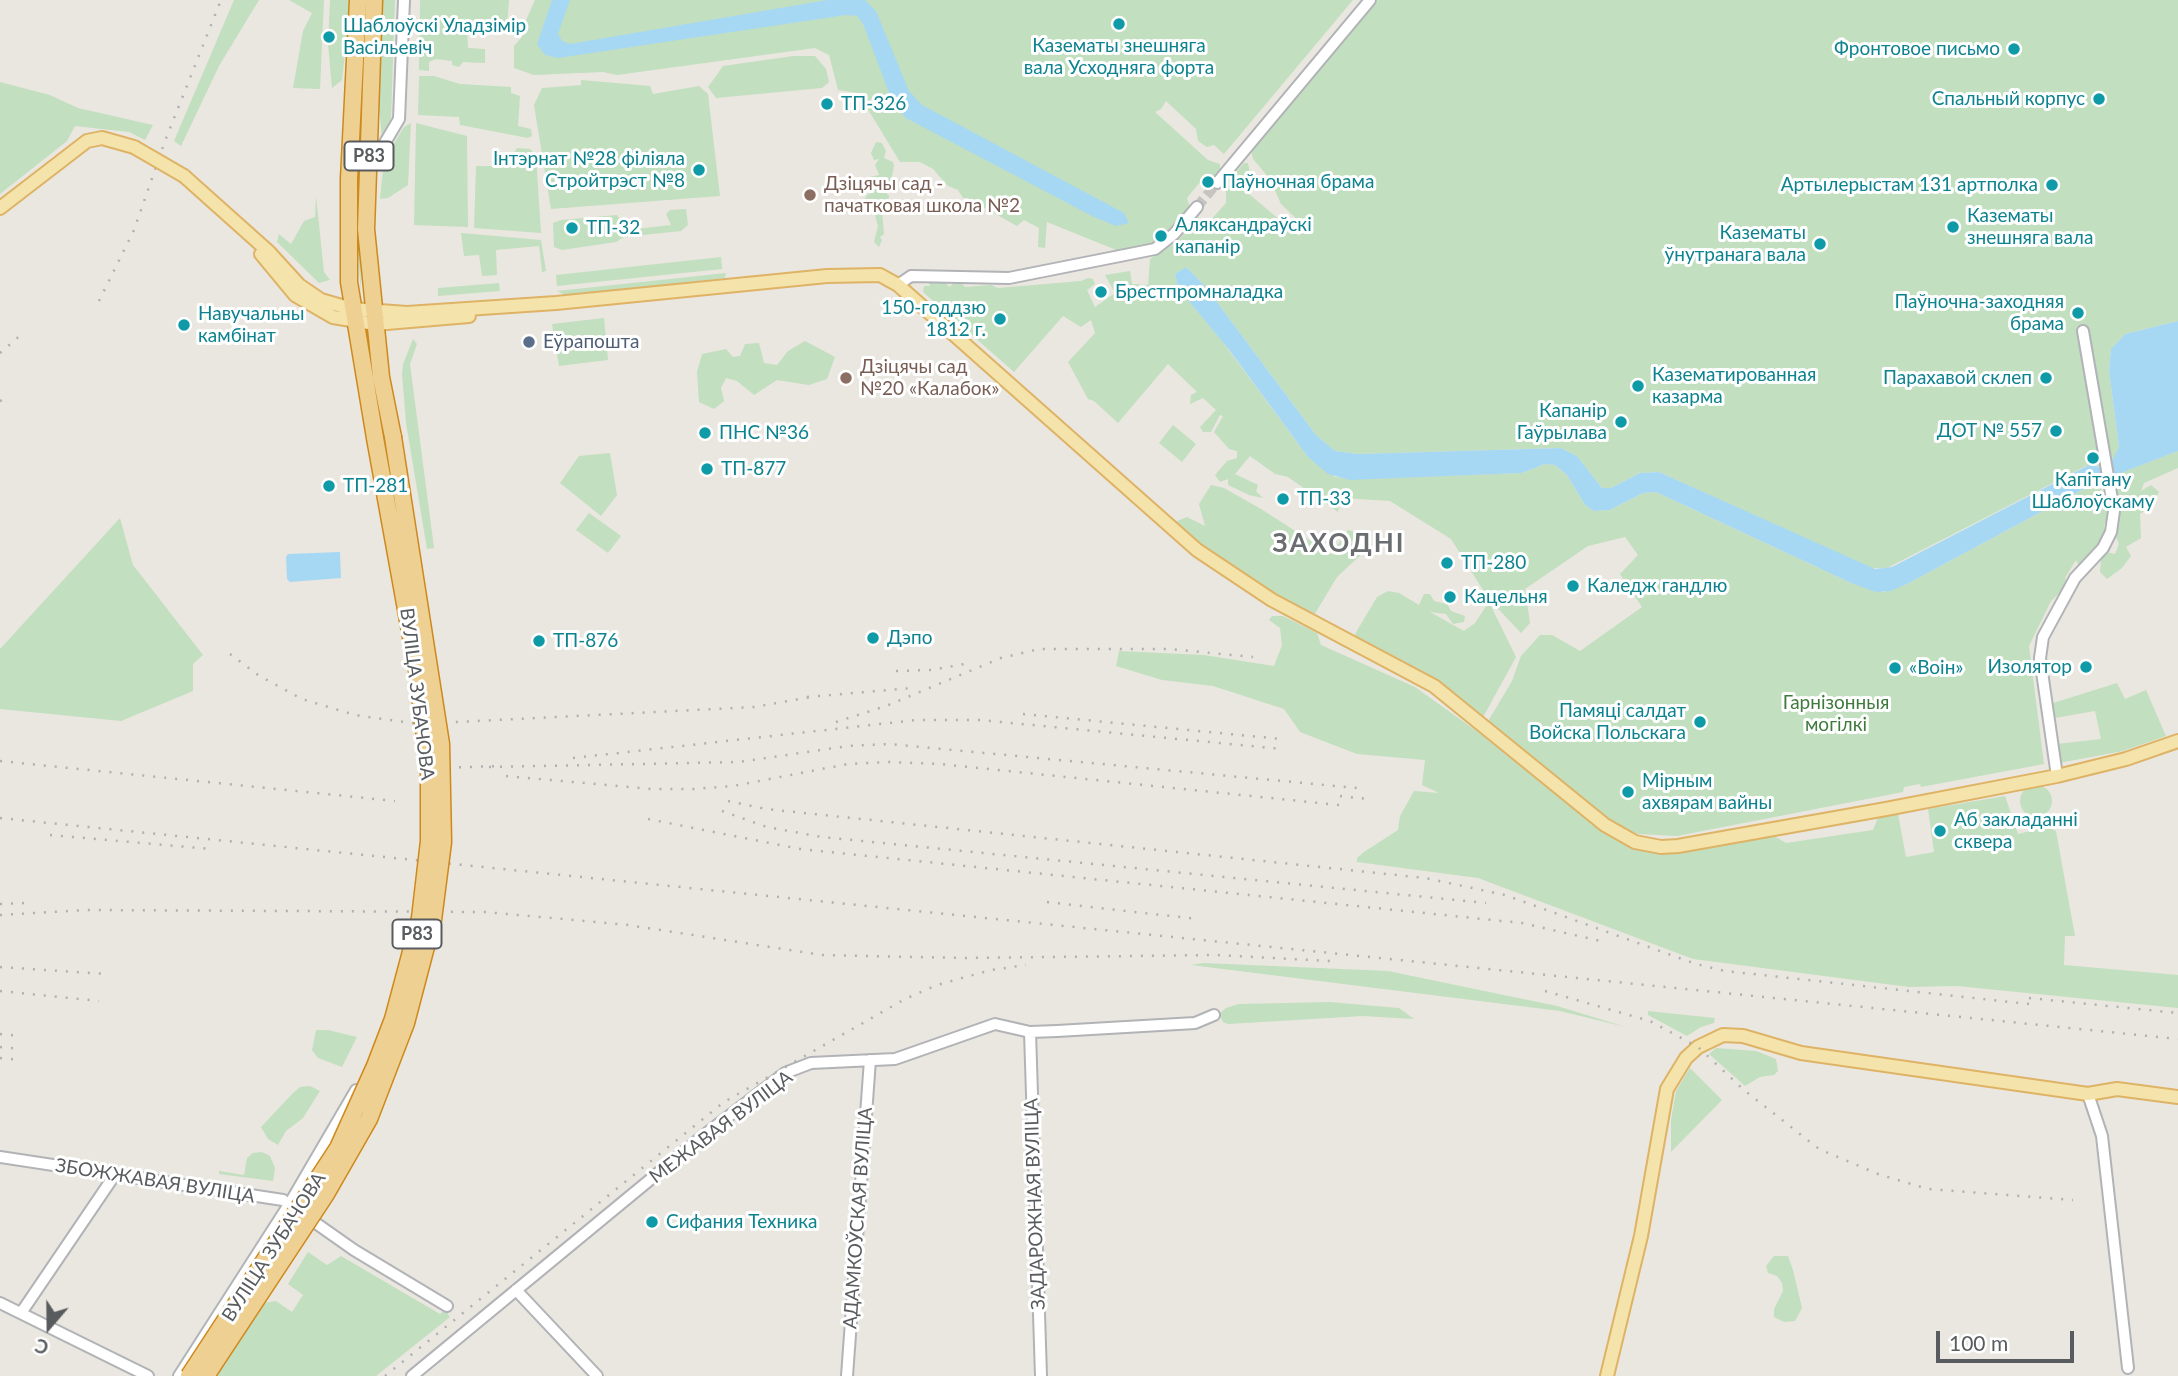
<!DOCTYPE html>
<meta charset="utf-8">
<style>
body{margin:0}
#map{position:relative;width:2178px;height:1376px;overflow:hidden;background:#eae7e0;font-family:Lato,sans-serif}
canvas{display:block}
.north{position:absolute;left:14px;top:1292px;width:70px;height:70px;-webkit-text-stroke:5px #fff;paint-order:stroke;rotate:200deg;font-size:19px;font-weight:700;line-height:28px;text-align:center;color:#595c5f}
.north::after{content:'';display:block;margin:auto;width:24px;height:32px;background:#595c5f;clip-path:polygon(50% 0,100% 100%,50% 72%,0 100%)}
.scale{position:absolute;left:1936px;top:1331px;width:138px;height:32px;box-sizing:border-box;border:4px solid #595c5f;border-top:0;padding-left:9px;font-size:21px;line-height:24px;white-space:nowrap;color:#595c5f;-webkit-text-stroke:5px #fff;paint-order:stroke}
</style>
<div id="map">
<canvas width="2178" height="1376"></canvas>
<div class="north">С</div>
<div class="scale">100 m</div>
</div>
<script>
const context = document.querySelector('canvas').getContext('2d');
context.lineJoin = 'round';
function paint(path, color) {
  context.fillStyle = color;
  context.fill(path, 'evenodd');
}
function shape(rows) {
  const path = new Path2D();
  for (const r of rows) {
    if (r.length === 3) {
      path.moveTo(r[0] + r[2], r[1]);
      path.arc(r[0], r[1], r[2], 0, 2 * Math.PI);
      continue;
    }
    path.moveTo(r[0], r[1]);
    for (let i = 2; i < r.length; i += 2) path.lineTo(r[i], r[i + 1]);
  }
  return path;
}
function stroke(path, color, width, dash) {
  context.strokeStyle = color;
  context.lineWidth = width;
  context.lineCap = dash ? 'butt' : 'round';
  context.setLineDash(dash || []);
  context.stroke(path);
}
function drawText(font, color, halo, rows, align = 'center') {
  context.font = font + ' Lato,sans-serif';
  context.lineWidth = 6;
  context.setLineDash([]);
  context.textBaseline = 'middle';
  context.strokeStyle = halo;
  context.fillStyle = color;
  for (const [text, x, y, turn = 0] of rows) {
    context.save();
    context.translate(x, y);
    context.rotate((+turn || 0) * Math.PI / 180);
    context.textAlign = isNaN(turn) ? turn : align;
    if (halo) context.strokeText(text, 0, 0);
    context.fillText(text, 0, 0);
    context.restore();
  }
}
paint(shape([
 [234,0,259,0,219,66,181,146,174,141],
 [289,0,324,0,320,89,293,88,303,31,312,13],
 [330,0,351,0,342,80,332,88,328,44],
 [363,0,369,0,360,227,361,294,356,226],
 [382,0,395,0,391,118,382,139,379,106],
 [420,0,509,0,507,25,467,26,468,48,485,49,485,63,463,62,459,67,452,65,452,61,436,59,429,62,429,71,419,70],
 [535,0,1353,0,1224,154,1214,145,1207,147,1198,141,1196,129,1166,101,1161,109,1155,112,1208,160,1220,164,1220,173,1214,180,1201,181,1187,198,1190,208,1170,231,1140,251,1126,254,1047,222,1045,248,1038,247,1039,228,1024,220,1017,226,985,208,976,213,969,207,962,210,969,198,963,198,958,190,948,186,933,169,920,162,900,162,858,93,838,90,829,55,815,48,617,75,603,72,534,75,514,68,514,46,526,32,523,27],
 [1378,0,2178,0,2178,321,2125,334,2111,349,2109,371,2119,447,2117,457,2106,466,2086,466,1887,568,1870,568,1659,472,1640,473,1611,488,1602,488,1577,456,1561,448,1358,454,1335,451,1316,435,1205,286,1186,267,1175,274,1178,288,1222,341,1308,457,1335,477,1359,479,1522,473,1545,464,1555,465,1567,475,1585,505,1594,511,1610,510,1643,493,1656,492,1851,583,1884,592,1907,584,2095,483,2103,492,2108,514,2104,526,2106,535,2100,548,2080,568,2076,560,2065,578,2067,581,2063,590,2051,601,2029,646,2044,764,1921,787,1920,784,1904,787,1903,792,1677,836,1638,834,1612,823,1487,723,1512,681,1521,656,1540,635,1552,635,1580,651,1642,607,1620,574,1638,555,1625,537,1588,546,1525,589,1530,623,1521,633,1488,598,1451,539,1390,501,1341,498,1338,512,1288,477,1275,474,1250,456,1235,474,1258,485,1256,491,1263,498,1249,495,1228,485,1228,479,1220,482,1215,475,1227,461,1237,458,1237,451,1229,449,1214,432,1223,416,1220,415,1211,432,1203,432,1200,427,1216,410,1203,398,1190,404,1191,395,1197,392,1168,364,1118,423,1094,401,1088,399,1068,362,1095,333,1091,320,1081,327,1063,316,1014,372,923,292,924,286,930,286,929,283,946,283,949,287,954,283,962,284,965,287,991,285,998,288,1081,281,1088,278,1093,279,1095,284,1087,290,1095,307,1115,293,1105,275,1130,271,1132,284,1148,285,1150,259,1177,242,1198,217,1208,223,1226,203,1226,192,1223,187,1244,163,1248,163,1251,178,1243,189,1299,236,1305,227,1281,204,1270,179,1253,159,1251,150],
 [793,56,815,56,826,69,829,82,822,88,716,98,708,87,723,66],
 [419,76,434,76,460,84,511,87,511,93,520,96,518,126,531,129,532,136,528,138,460,125,459,117,418,115],
 [581,80,650,86,653,94,699,86,708,94,720,196,551,209,534,105,542,88,581,85],
 [0,82,50,95,78,108,153,125,145,140,129,132,75,126,67,141,0,194],
 [411,123,408,185,388,198,380,199,384,160,404,127],
 [416,123,467,136,468,227,414,225],
 [876,142,882,143,886,151,884,158,893,162,894,166,889,191,885,191,889,196,888,206,882,211,884,234,880,237,882,240,879,247,874,242,878,226,875,215,880,212,864,200,868,194,875,192,868,184,869,177,879,175,875,165,879,159,874,160,871,153],
 [517,148,530,149,536,155,541,233,474,228,476,166,506,166],
 [316,196,324,272,330,280,319,283,277,242,279,234,291,244,304,221,315,217],
 [686,209,688,225,681,231,624,237,616,242,562,250,554,247,553,223,561,220,617,215,627,230,671,225,666,214,670,210],
 [461,233,541,240,546,271,542,272,539,246,496,250,497,275,482,276,479,255,464,256],
 [721,257,722,269,557,286,556,275],
 [726,273,725,278,567,296,557,291],
 [499,283,500,291,438,296,438,288],
 [604,318,608,360,559,366,552,324],
 [413,339,417,344,410,364,434,548,427,549,406,423,402,374,403,364],
 [805,341,835,357,827,379,809,385,777,380,754,395,737,381,726,378,721,388,724,401,714,409,699,402,697,372,702,354,726,349,733,357,740,356,745,344,759,343,764,363,777,365,788,351],
 [1173,425,1196,444,1182,462,1159,443],
 [2178,451,2178,468,2144,483,2141,491,2151,485,2159,492,2151,506,2140,514,2141,538,2126,547,2131,556,2122,568,2107,579,2100,572,2101,559,2106,552,2115,554,2119,544,2115,534,2120,514,2115,475],
 [610,453,617,495,601,516,560,483,579,456],
 [1211,485,1224,488,1261,509,1331,554,1348,530,1362,534,1360,538,1367,540,1366,550,1337,577,1313,617,1213,556,1177,527,1177,521,1187,517,1205,526,1199,504],
 [589,513,621,536,608,553,576,530],
 [120,518,133,565,203,655,193,664,193,691,121,721,0,709,0,649],
 [1388,591,1399,593,1419,605,1424,594,1430,594,1434,601,1447,604,1451,611,1465,616,1464,622,1453,624,1446,614,1430,612,1464,631,1475,623,1489,602,1516,657,1482,719,1358,640,1355,634,1377,597],
 [1272,616,1283,616,1317,633,1321,645,1415,687,1478,732,1601,831,1631,847,1658,853,1679,851,1769,833,1786,843,1873,830,1878,817,1898,814,1906,857,1934,852,1928,809,2005,796,2018,834,2047,827,2056,831,2075,936,2065,936,2064,965,2178,975,2178,1008,1957,986,1909,987,1693,959,1478,878,1357,862,1357,858,1364,852,1398,830,1400,816,1414,791,1439,793,1422,785,1425,760,1357,754,1300,732,1284,709,1213,686,1162,680,1116,666,1119,651,1204,655,1274,666,1282,645,1280,628,1269,620],
 [2117,683,2125,699,2146,690,2166,736,2123,751,2059,763,2057,744,2101,739,2095,711,2055,718,2053,703],
 [2036,801,16],
 [1203,963,1388,971,1557,1006,1626,1027,1560,1011,1191,965],
 [1330,1002,1399,1008,1414,1019,1363,1016,1228,1024,1223,1022,1219,1014,1226,1008,1239,1004],
 [1648,1011,1715,1018,1714,1023,1701,1027,1687,1036,1648,1015],
 [316,1030,328,1030,357,1037,342,1067,318,1058,312,1050],
 [1716,1048,1756,1051,1776,1059,1778,1071,1774,1075,1760,1077,1745,1086,1709,1054],
 [1690,1068,1722,1100,1671,1152,1671,1120,1676,1091],
 [310,1086,320,1091,303,1118,286,1131,278,1145,268,1139,261,1127,293,1093,300,1087],
 [262,1152,270,1156,275,1168,273,1181,219,1174,219,1171,244,1175,247,1158,253,1153],
 [308,1252,327,1265,341,1256,440,1314,445,1310,450,1317,376,1376,194,1376,237,1307,276,1301,292,1312,303,1295,288,1284],
 [1774,1256,1788,1256,1793,1270,1802,1308,1795,1321,1784,1322,1774,1317,1774,1309,1783,1291,1782,1283,1777,1276,1768,1273,1766,1266]
]), '#c2dfbf');
paint(shape([
 [552,0,570,0,558,34,562,41,570,44,827,0,865,0,876,11,909,91,922,105,1124,213,1129,223,1116,226,1092,216,906,118,893,103,863,24,857,16,846,15,558,58,545,55,537,44],
 [1186,267,1205,286,1316,435,1335,451,1358,454,1561,448,1577,456,1602,488,1611,488,1640,473,1659,472,1875,569,1892,567,2089,465,2100,467,2111,463,2119,447,2109,371,2111,349,2125,334,2178,321,2178,451,2095,483,1907,584,1891,591,1876,592,1851,583,1656,492,1643,493,1610,510,1594,511,1585,505,1567,475,1555,465,1545,464,1522,473,1350,480,1328,474,1308,457,1230,351,1178,288,1175,274],
 [340,552,341,578,290,582,287,579,286,557,288,554]
]), '#a7d8f3');
stroke(shape([
 [1197,207,1217,183]
]), '#c6c4c0', 10, [10, 5]);
const minor = shape([
 [370,168,399,119,404,0],
 [1217,183,1370,0],
 [898,285,911,276,1009,278,1155,249,1174,234,1197,207],
 [2057,776,2040,658,2043,637,2075,578,2103,548,2111,532,2114,511,2083,331],
 [1030,1032,1041,1376],
 [2088,1094,2102,1136,2128,1368],
 [0,1157,283,1200,354,1250,447,1306],
 [516,1290,597,1376],
 [0,1303,148,1376],
 [21,1313,114,1176],
 [179,1376,290,1203,356,1090],
 [412,1376,703,1136,785,1073,811,1063,895,1059,995,1024,1030,1032,1057,1031,1195,1023,1214,1015],
 [847,1376,870,1060]
]);
const major = shape([
 [184,176,269,252,299,285,321,300,352,309,407,313,556,303,827,276,880,275,898,285,1197,550,1272,600,1434,686,1605,825,1635,842,1661,847,1678,846,1886,809,2057,776,2126,759,2178,741],
 [0,208,87,141,102,138,134,147],
 [261,254,295,295,333,317,375,324,469,316],
 [1607,1376,1641,1236,1667,1089,1686,1058,1698,1047,1723,1035,1743,1036,1801,1053,2088,1094,2117,1089,2178,1097]
]);
const highway = shape([
 [358,0,349,179,349,282,375,438],
 [374,0,366,229,381,377,393,437]
]);
stroke(minor, '#b1b3b6', 14);
stroke(major, '#deb365', 16);
stroke(highway, '#ce891c', 19);
stroke(minor, '#fff', 10);
stroke(major, '#f4e3ab', 12);
stroke(highway, '#eed093', 16);
stroke(shape([
 [99,301,134,230,165,141,221,0],
 [0,353,22,334],
 [0,401,9,397],
 [230,654,258,675,302,699,355,715,418,724,754,707,817,696],
 [896,671,931,670,970,663],
 [807,697,912,688],
 [1023,714,1281,739],
 [836,722,886,706,1001,658,1039,649,1170,649,1253,657],
 [573,758,916,720,980,720,1282,749],
 [0,761,395,801],
 [489,767,739,762,848,746,889,744,1357,788],
 [437,768,500,766],
 [506,776,651,789,693,789,733,786,848,764,889,762,940,764,1348,806],
 [1340,796,1368,799],
 [728,801,766,809,1425,878,1505,895,1696,964,1725,971,2038,1005],
 [722,811,767,827,822,837,1486,903],
 [0,818,2178,1039],
 [648,819,800,849,1522,923,1605,942],
 [50,835,211,849],
 [1047,902,1197,919],
 [0,904,26,903],
 [0,915,87,910,485,912,628,925,822,955,963,958,1216,955,1330,961],
 [0,967,106,974],
 [0,991,99,1001],
 [1545,991,1650,1021,1698,1047,1744,1090,1819,1149,1878,1174,1928,1189,2073,1200],
 [2029,998,2178,1013],
 [0,1034,21,1036],
 [0,1047,21,1049],
 [0,1058,22,1060],
 [385,1376,724,1102,905,999,937,985,991,970,1026,965]
]), '#afb0b0', 2.5, [2, 9]);
const majorBridge = shape([
 [134,147,184,176]
]);
const highwayBridge = shape([
 [189,1376,338,1148,375,1066,393,1019,420,918,429,841,429,772,417,670,375,438],
 [206,1376,326,1194,369,1119,406,1023,433,920,443,842,441,744,393,437]
]);
stroke(majorBridge, '#deb365', 16, []);
stroke(highwayBridge, '#ce891c', 19, []);
stroke(majorBridge, '#f4e3ab', 12);
stroke(highwayBridge, '#eed093', 16);
for (const [x, y, r, color] of [
 [1119,24,7,"#0f9aa8"],
 [329,37,7,"#0f9aa8"],
 [2014,49,7,"#0f9aa8"],
 [2099,99,7,"#0f9aa8"],
 [827,104,7,"#0f9aa8"],
 [699,170,7,"#0f9aa8"],
 [1208,182,7,"#0f9aa8"],
 [2052,185,7,"#0f9aa8"],
 [810,195,7,"#8d6e63"],
 [1953,227,7,"#0f9aa8"],
 [572,228,7,"#0f9aa8"],
 [1161,236,7,"#0f9aa8"],
 [1820,244,7,"#0f9aa8"],
 [1101,292,7,"#0f9aa8"],
 [2078,313,7,"#0f9aa8"],
 [1000,319,7,"#0f9aa8"],
 [184,325,7,"#0f9aa8"],
 [529,342,7,"#5c6f8a"],
 [846,378,7,"#8d6e63"],
 [2046,378,7,"#0f9aa8"],
 [1638,386,7,"#0f9aa8"],
 [1621,422,7,"#0f9aa8"],
 [2056,431,7,"#0f9aa8"],
 [705,433,7,"#0f9aa8"],
 [2093,458,7,"#0f9aa8"],
 [707,469,7,"#0f9aa8"],
 [329,486,7,"#0f9aa8"],
 [1283,499,7,"#0f9aa8"],
 [1447,563,7,"#0f9aa8"],
 [1573,586,7,"#0f9aa8"],
 [1450,597,7,"#0f9aa8"],
 [873,638,7,"#0f9aa8"],
 [539,641,7,"#0f9aa8"],
 [2086,667,7,"#0f9aa8"],
 [1895,668,7,"#0f9aa8"],
 [1700,722,7,"#0f9aa8"],
 [1628,792,7,"#0f9aa8"],
 [1940,831,7,"#0f9aa8"],
 [652,1222,7,"#0f9aa8"]
]) {
  const dot = new Path2D();
  dot.arc(x, y, r, 0, 2 * Math.PI);
  context.fillStyle = color;
  context.fill(dot);
  stroke(dot, '#fff', 2.5);
}
for (const [x, y, w] of [
 [369,156,49],
 [417,934,49]
]) {
  const box = new Path2D();
  box.roundRect(x - w / 2, y - 14.5, w, 29, 5);
  context.fillStyle = '#fff';
  context.fill(box);
  stroke(box, '#595c5f', 2);
}
drawText('bold 18px', '#595c5f', null, [
 ["Р83",369,156],
 ["Р83",417,934]
]);
drawText('19px', '#0d838f', '#fff', [
 ["Шаблоўскі Уладзімір",343,26],
 ["Васільевіч",343,48],
 ["Казематы знешняга",1119,46,"center"],
 ["вала Усходняга форта",1119,68,"center"],
 ["Фронтовое письмо",2000,49,"right"],
 ["Спальный корпус",2085,99,"right"],
 ["ТП-326",841,104],
 ["Інтэрнат №28 фiлiяла",685,159,"right"],
 ["Стройтрэст №8",685,181,"right"],
 ["Паўночная брама",1222,182],
 ["Артылерыстам 131 артполка",2038,185,"right"],
 ["Казематы",1967,216],
 ["знешняга вала",1967,238],
 ["Аляксандраўскі",1175,225],
 ["капанір",1175,247],
 ["ТП-32",586,228],
 ["Казематы",1806,233,"right"],
 ["ўнутранага вала",1806,255,"right"],
 ["Брестпромналадка",1115,292],
 ["Паўночна-заходняя",2064,302,"right"],
 ["брама",2064,324,"right"],
 ["150-годдзю",986,308,"right"],
 ["1812 г.",986,330,"right"],
 ["Навучальны",198,314],
 ["камбінат",198,336],
 ["Казематированная",1652,375],
 ["казарма",1652,397],
 ["Парахавой склеп",2032,378,"right"],
 ["Капанір",1607,411,"right"],
 ["Гаўрылава",1607,433,"right"],
 ["ДОТ № 557",2042,431,"right"],
 ["ПНС №36",719,433],
 ["ТП-877",721,469],
 ["Капітану",2093,480,"center"],
 ["Шаблоўскаму",2093,502,"center"],
 ["ТП-281",343,486],
 ["ТП-33",1297,499],
 ["ТП-280",1461,563],
 ["Каледж гандлю",1587,586],
 ["Кацельня",1464,597],
 ["Дэпо",887,638],
 ["ТП-876",553,641],
 ["Изолятор",2072,667,"right"],
 ["«Воін»",1909,668],
 ["Памяці салдат",1686,711,"right"],
 ["Войска Польскага",1686,733,"right"],
 ["Мірным",1642,781],
 ["ахвярам вайны",1642,803],
 ["Аб закладанні",1954,820],
 ["сквера",1954,842],
 ["Сифания Техника",666,1222]
], 'left');
drawText('19px', '#785e54', '#fff', [
 ["Дзіцячы сад -",824,184],
 ["пачатковая школа №2",824,206],
 ["Дзіцячы сад",860,367],
 ["№20 «Калабок»",860,389]
], 'left');
drawText('19px', '#4e5e75', '#fff', [
 ["Еўрапошта",543,342]
], 'left');
drawText('19px', '#595c5f', '#fff', [
 ["ВУЛІЦА ЗУБАЧОВА",417,694,83],
 ["МЕЖАВАЯ ВУЛІЦА",721,1127,-37],
 ["ЗБОЖЖАВАЯ ВУЛІЦА",155,1181,9],
 ["ЗАДАРОЖНАЯ ВУЛІЦА",1035,1204,-92],
 ["АДАМКОЎСКАЯ ВУЛІЦА",858,1218,-86],
 ["ВУЛІЦА ЗУБАЧОВА",274,1247,-57]
]);
drawText('19px', '#3f7a3d', '#fff', [
 ["Гарнізонныя",1836,703],
 ["могілкі",1836,725]
]);
context.letterSpacing = '2px';
drawText('bold 26px', '#6a6e71', '#fff', [
 ["ЗАХОДНІ",1339,544]
]);
context.letterSpacing = '0px';
</script>
